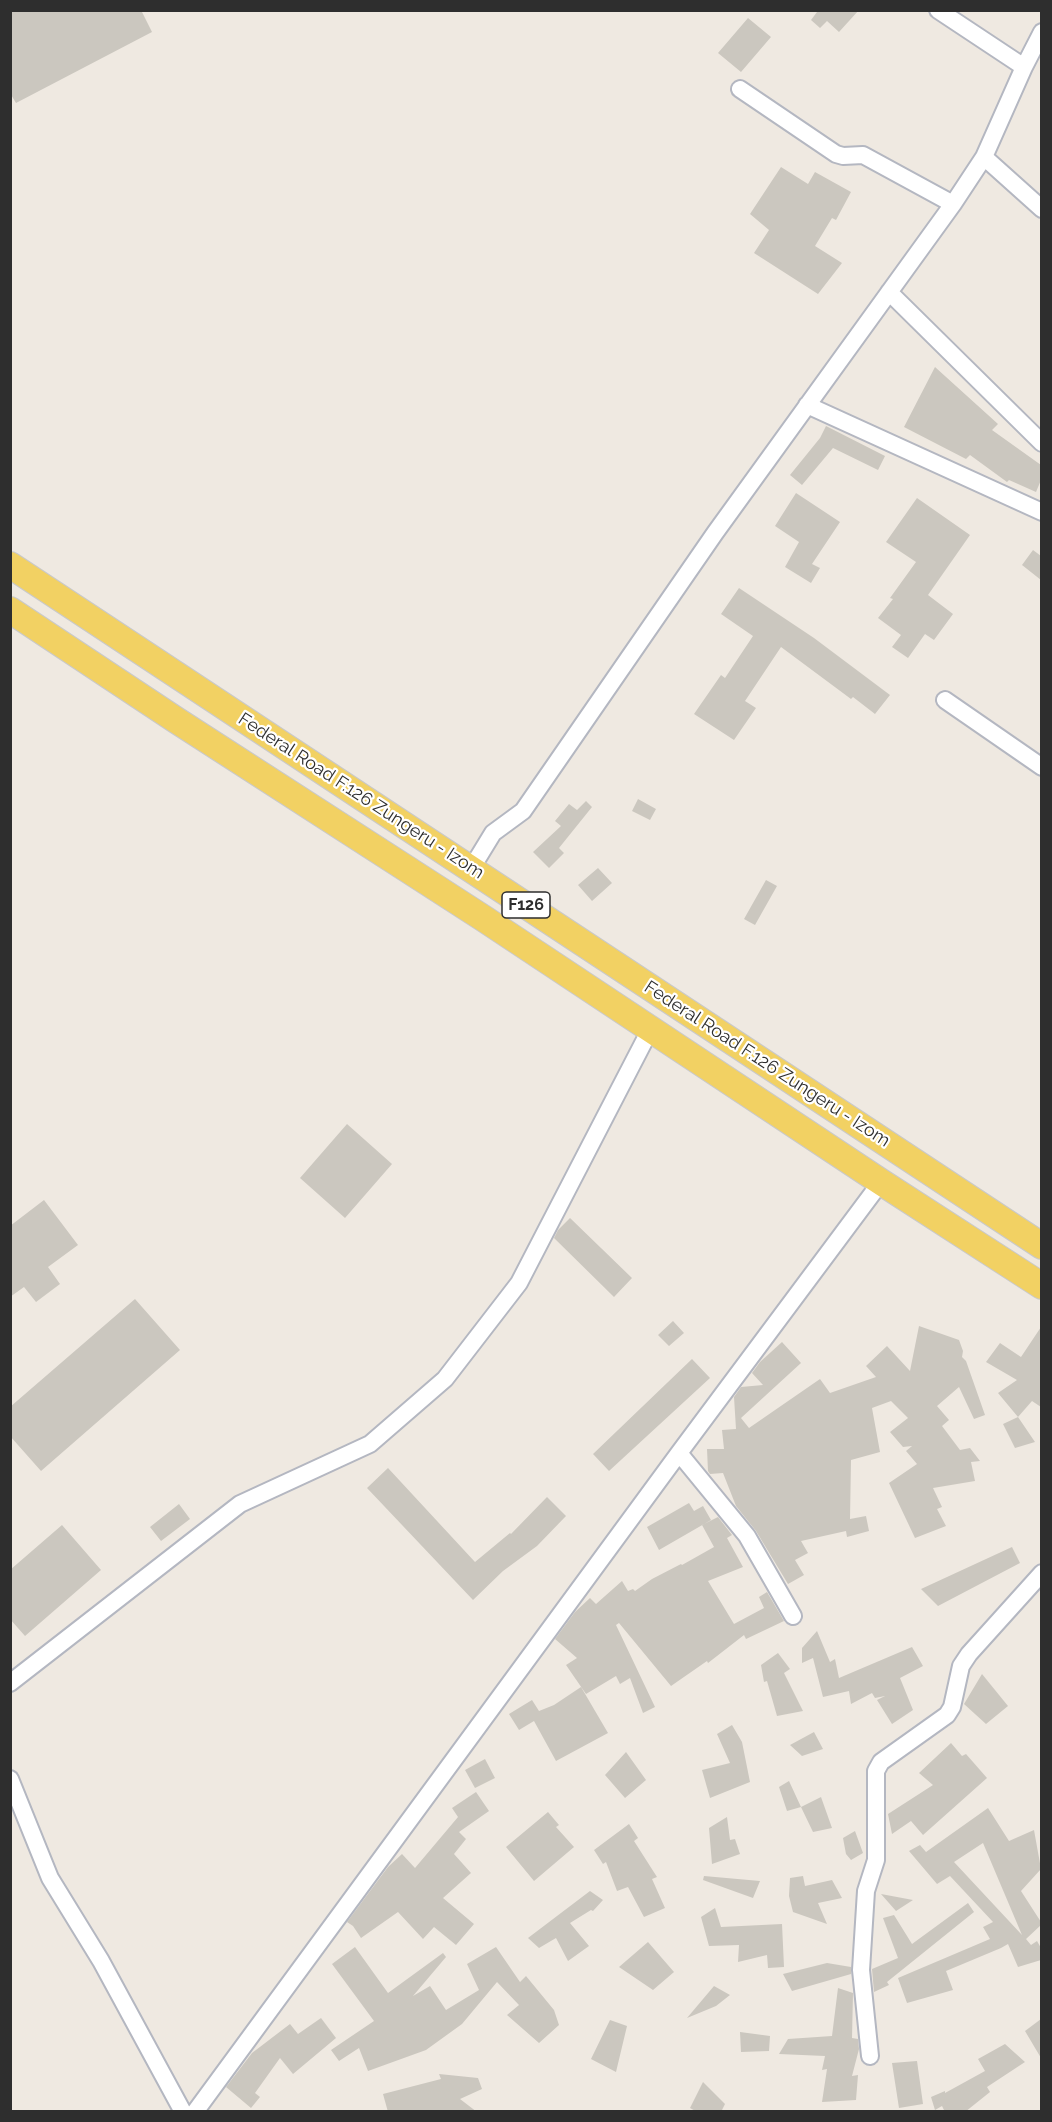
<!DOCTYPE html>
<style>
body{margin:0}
#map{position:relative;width:1052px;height:2122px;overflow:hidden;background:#efe9e1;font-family:Raleway,sans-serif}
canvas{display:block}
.frame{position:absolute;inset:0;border:12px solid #2e2e2e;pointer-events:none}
</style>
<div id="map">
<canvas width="1052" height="2122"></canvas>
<div class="frame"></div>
</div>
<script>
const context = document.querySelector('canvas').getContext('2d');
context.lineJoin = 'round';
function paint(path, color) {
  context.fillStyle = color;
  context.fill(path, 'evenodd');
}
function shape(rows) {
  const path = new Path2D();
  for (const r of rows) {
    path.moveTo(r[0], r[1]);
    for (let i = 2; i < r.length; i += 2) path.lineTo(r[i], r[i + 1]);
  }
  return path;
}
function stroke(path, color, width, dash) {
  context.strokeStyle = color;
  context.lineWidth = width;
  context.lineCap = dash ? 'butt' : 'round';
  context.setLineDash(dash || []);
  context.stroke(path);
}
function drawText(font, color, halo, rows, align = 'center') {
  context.font = font + ' Raleway,sans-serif';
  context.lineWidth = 4.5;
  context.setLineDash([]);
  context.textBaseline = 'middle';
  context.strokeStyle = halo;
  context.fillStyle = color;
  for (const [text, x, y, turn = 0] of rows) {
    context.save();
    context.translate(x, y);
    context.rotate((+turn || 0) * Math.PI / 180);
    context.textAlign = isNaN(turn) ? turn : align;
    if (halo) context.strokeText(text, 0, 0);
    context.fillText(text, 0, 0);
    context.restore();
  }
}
paint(shape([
 [10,10,141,10,152,32,16,103,10,93],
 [815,10,859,10,839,32,827,21,820,28,811,20,817,12],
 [748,18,771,37,741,72,718,53],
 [781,167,808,184,815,172,851,192,836,220,832,218,815,246,842,263,818,294,754,253,769,230,750,214],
 [935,367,998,424,992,430,1041,465,1041,480,1036,492,1009,480,1007,482,970,455,966,459,904,427],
 [826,426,885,456,878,470,833,448,802,485,790,475,820,438],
 [796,493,840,522,812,564,820,568,811,583,785,567,799,542,775,526],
 [917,498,970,535,928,595,953,614,934,640,925,634,908,658,892,647,901,635,878,618,893,599,890,598,916,562,886,542],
 [1033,550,1041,556,1041,580,1022,565],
 [739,588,814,638,890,695,875,714,853,697,851,699,781,647,745,701,756,708,734,740,694,714,721,675,725,678,753,636,721,614],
 [638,799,656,809,650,820,632,811],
 [586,801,592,807,559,848,564,853,549,868,533,852,561,826,555,821,569,804,577,810],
 [598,868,612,883,592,901,578,885],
 [766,880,777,886,755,925,744,919],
 [347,1124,392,1164,345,1218,300,1178],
 [44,1200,78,1245,48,1267,60,1284,36,1302,24,1287,10,1297,10,1226],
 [570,1218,632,1278,614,1297,554,1238,558,1230],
 [135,1299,180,1350,41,1471,10,1436,10,1407],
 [673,1321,684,1333,669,1346,658,1335],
 [919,1326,959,1340,963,1351,962,1357,966,1361,985,1415,974,1419,959,1387,937,1406,949,1420,942,1426,960,1450,970,1448,980,1461,971,1462,975,1481,933,1488,942,1507,937,1509,946,1526,915,1538,889,1483,917,1464,906,1451,912,1446,903,1447,890,1432,908,1418,891,1401,872,1408,880,1452,851,1460,850,1519,866,1516,869,1531,847,1537,846,1531,801,1541,808,1553,795,1560,804,1575,788,1584,756,1531,736,1506,723,1473,710,1474,708,1471,707,1449,724,1449,722,1430,736,1429,734,1397,741,1387,763,1385,752,1373,760,1362,782,1342,801,1363,741,1418,749,1428,820,1379,830,1393,876,1377,866,1366,887,1346,910,1371],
 [1041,1327,1041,1407,1032,1401,1018,1417,998,1393,1017,1380,986,1362,1000,1343,1021,1357],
 [692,1359,710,1378,609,1471,593,1454],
 [1018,1417,1035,1442,1015,1448,1003,1424],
 [388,1468,475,1562,510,1533,511,1534,547,1497,566,1516,537,1546,503,1571,473,1600,367,1488],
 [689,1503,694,1511,703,1506,711,1520,659,1550,647,1527],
 [179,1504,190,1519,161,1541,150,1527],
 [718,1517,732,1535,727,1538,743,1567,708,1581,734,1624,764,1608,759,1597,767,1592,784,1621,746,1639,744,1635,708,1663,707,1661,671,1686,619,1623,616,1625,655,1707,643,1713,630,1678,620,1684,616,1676,586,1694,566,1665,577,1658,555,1639,575,1612,590,1598,596,1604,622,1581,628,1591,633,1589,635,1591,652,1579,681,1564,682,1565,714,1547,702,1525],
 [62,1525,101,1570,25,1636,10,1619,10,1570],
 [1012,1547,1020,1563,938,1606,921,1589],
 [817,1631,830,1662,835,1659,839,1678,912,1647,923,1666,900,1678,913,1710,892,1724,877,1700,885,1696,875,1698,872,1693,851,1704,849,1691,823,1697,813,1658,802,1663,802,1648],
 [778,1653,790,1669,784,1673,803,1711,777,1716,767,1681,764,1682,761,1665],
 [982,1674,1008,1706,986,1724,964,1704],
 [581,1687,608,1733,556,1761,534,1721,519,1730,509,1714,532,1700,539,1711,554,1705],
 [732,1725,742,1742,750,1782,710,1798,702,1770,730,1763,717,1734],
 [814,1732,823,1749,802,1756,790,1745],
 [951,1743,962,1756,966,1754,987,1778,923,1835,911,1821,892,1834,888,1814,933,1785,919,1773],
 [626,1752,646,1780,625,1798,605,1775],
 [485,1759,495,1778,475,1788,465,1770],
 [789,1781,801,1807,787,1811,779,1787],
 [476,1792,489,1811,459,1832,466,1839,454,1854,471,1873,443,1898,474,1924,456,1945,434,1927,423,1939,398,1912,361,1938,353,1926,347,1922,388,1867,402,1854,415,1868,458,1817,452,1808],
 [821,1797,832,1828,813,1832,801,1807],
 [988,1808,1009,1841,1034,1830,1041,1869,1021,1891,1041,1922,1041,1925,1026,1939,1031,1945,1037,1941,1041,1948,1041,1960,1018,1967,1008,1944,1001,1948,946,1971,953,1990,907,2003,898,1978,990,1939,983,1927,993,1922,950,1876,937,1884,909,1851,920,1845,926,1852],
 [983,1843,1022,1935,954,1862],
 [548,1812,559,1825,556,1827,574,1847,534,1881,506,1847],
 [727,1817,730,1840,735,1839,740,1854,712,1864,709,1828],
 [629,1824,638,1838,634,1841,657,1877,652,1879,665,1908,644,1917,628,1887,617,1891,606,1862,603,1864,594,1850],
 [855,1831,863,1853,851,1860,846,1854,843,1838],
 [704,1876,760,1881,753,1898,703,1880],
 [803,1876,805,1886,832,1880,842,1898,818,1903,827,1924,793,1912,789,1896,790,1878],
 [590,1891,603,1900,593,1911,591,1910,570,1923,589,1946,568,1961,556,1938,539,1948,528,1938],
 [881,1894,913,1900,896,1911],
 [968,1903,974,1912,887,1982,889,1985,874,1992,872,1969,898,1958,883,1918,894,1915,912,1944],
 [715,1908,721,1927,782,1924,784,1967,768,1968,767,1955,738,1962,739,1945,709,1946,701,1917],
 [648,1942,674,1972,653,1990,619,1967],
 [355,1947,388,1993,443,1953,446,1957,413,1996,430,1986,446,2010,479,1990,467,1964,496,1947,520,1982,526,1976,554,2010,559,2025,539,2043,507,2015,519,2005,497,1982,462,2024,426,2050,368,2071,359,2048,339,2061,331,2050,374,2021,332,1964],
 [827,1963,851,1967,851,1974,792,1991,783,1974],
 [714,1986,730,1995,716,2006,687,2018],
 [838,1988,853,1993,852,2038,858,2039,859,2049,852,2076,858,2075,856,2100,822,2102,827,2069,822,2070,825,2056,779,2054,788,2039,832,2036],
 [321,2018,336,2038,293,2074,280,2058,255,2093,260,2097,251,2108,226,2087,252,2053,290,2024,298,2034],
 [1041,2019,1041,2058,1025,2031],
 [610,2020,627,2026,616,2072,591,2059],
 [740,2032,770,2036,769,2051,741,2052],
 [1005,2044,1025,2062,987,2087,990,2092,965,2112,945,2112,942,2106,935,2110,931,2097,945,2091,945,2093,985,2071,978,2059],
 [917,2061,923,2104,899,2108,892,2063],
 [439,2074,478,2078,482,2089,460,2099,477,2112,388,2112,383,2094,441,2079],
 [703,2082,725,2104,721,2112,697,2112,690,2108]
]), '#cbc7bf');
const minor = shape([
 [938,10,1024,67],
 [740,89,836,154,843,156,863,155,953,204],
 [984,157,1042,209],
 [889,292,1042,443],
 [807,405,1042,512],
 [945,700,1042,767],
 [471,869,493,833,523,811,715,533,953,204,984,157,1024,67,1042,32],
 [679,1453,747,1536,793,1616],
 [10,1683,240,1504,370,1444,445,1379,519,1283,651,1028],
 [10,1779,50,1878,101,1961,183,2112],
 [870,2056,861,1970,866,1891,876,1860,876,1771,881,1762,947,1715,952,1707,961,1666,969,1654,1042,1573],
 [195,2112,679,1453,881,1182]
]);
const primary = shape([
 [10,565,1042,1246],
 [10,610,176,720,483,918,881,1182,1042,1286]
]);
stroke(minor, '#b4b7c1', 20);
stroke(primary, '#c9c9c9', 28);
stroke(minor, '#fff', 16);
stroke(primary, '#f2d163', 26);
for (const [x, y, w] of [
 [526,905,48]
]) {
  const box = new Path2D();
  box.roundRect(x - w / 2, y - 13, w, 26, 4.5);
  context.fillStyle = '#fff';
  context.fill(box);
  stroke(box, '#2e2e2e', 1.5);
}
drawText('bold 16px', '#2e2e2e', null, [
 ["F126",526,905]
]);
drawText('18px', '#2e2e2e', '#fff', [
 ["Federal Road F.126 Zungeru - Izom",361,796,33],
 ["Federal Road F.126 Zungeru - Izom",767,1064,33]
]);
</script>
